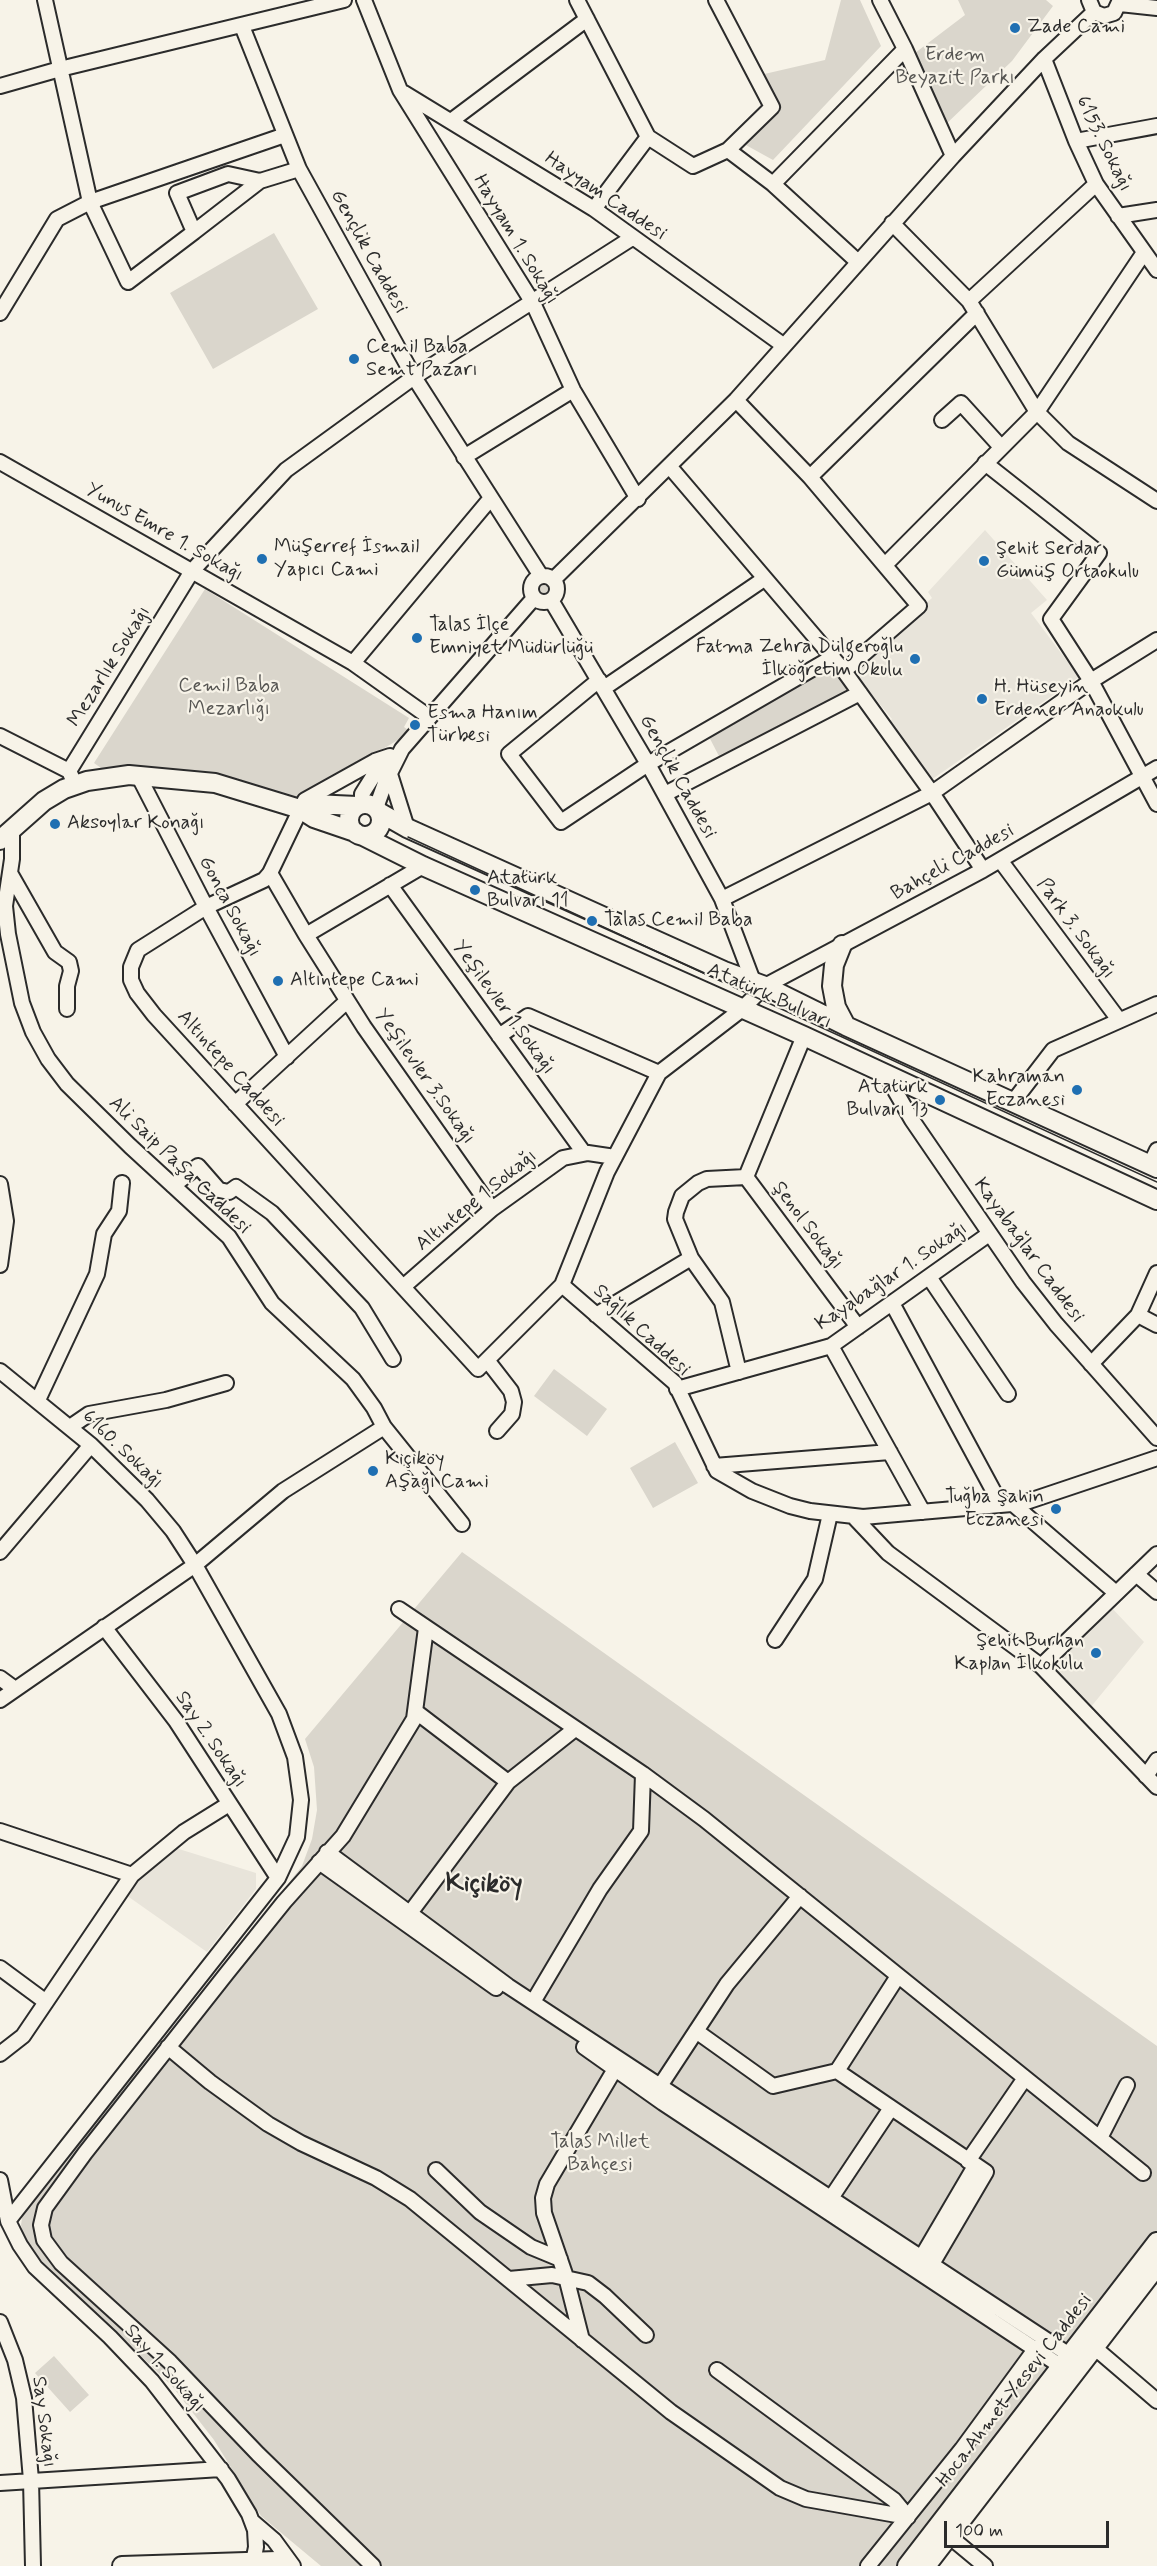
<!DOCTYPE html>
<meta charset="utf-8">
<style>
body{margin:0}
#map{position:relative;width:1157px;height:2566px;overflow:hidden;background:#f7f3e8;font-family:Mynerve,sans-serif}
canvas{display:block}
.scale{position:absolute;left:944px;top:2521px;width:165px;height:27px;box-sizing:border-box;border:3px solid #2b2b2b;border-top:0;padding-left:8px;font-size:18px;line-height:21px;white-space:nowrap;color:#2b2b2b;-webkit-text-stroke:4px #f7f3e8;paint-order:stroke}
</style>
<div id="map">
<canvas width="1157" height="2566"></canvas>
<div class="scale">100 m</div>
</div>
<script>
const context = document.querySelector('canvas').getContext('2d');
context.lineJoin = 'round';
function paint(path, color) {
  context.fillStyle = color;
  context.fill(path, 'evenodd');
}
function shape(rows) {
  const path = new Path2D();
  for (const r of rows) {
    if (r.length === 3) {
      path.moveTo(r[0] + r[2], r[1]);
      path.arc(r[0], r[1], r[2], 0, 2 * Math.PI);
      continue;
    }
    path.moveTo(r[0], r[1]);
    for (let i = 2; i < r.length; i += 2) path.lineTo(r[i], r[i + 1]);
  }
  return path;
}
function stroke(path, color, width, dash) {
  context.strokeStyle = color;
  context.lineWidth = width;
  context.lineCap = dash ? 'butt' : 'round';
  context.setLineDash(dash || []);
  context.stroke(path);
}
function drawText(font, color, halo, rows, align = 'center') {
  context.font = font + ' Mynerve,sans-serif';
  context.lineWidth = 4.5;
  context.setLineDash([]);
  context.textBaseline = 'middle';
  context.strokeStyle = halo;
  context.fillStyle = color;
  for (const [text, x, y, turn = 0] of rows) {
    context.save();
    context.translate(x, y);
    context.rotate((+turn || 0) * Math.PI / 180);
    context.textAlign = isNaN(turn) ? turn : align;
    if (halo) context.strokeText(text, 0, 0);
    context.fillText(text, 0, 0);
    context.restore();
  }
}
paint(shape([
 [985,530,1047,600,1031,613,1079,677,931,780,889,722,892,719,850,668,932,598,928,592],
 [1109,1605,1144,1642,1090,1708,1047,1664],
 [166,1845,256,1873,256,1889,207,1952,126,1895]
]), '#e8e4da');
paint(shape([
 [841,0,860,0,881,46,773,160,744,144,781,109,760,75,825,60],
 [958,0,1046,0,1053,6,1012,61,944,126,911,56,965,15],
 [274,233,318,309,213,369,170,293],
 [544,589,7],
 [205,589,409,718,404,727,411,732,297,801,166,770,101,768,94,763],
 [830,659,850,693,721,760,706,731],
 [554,1369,607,1409,587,1436,534,1396],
 [675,1442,698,1483,653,1508,630,1468],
 [462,1552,1157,2046,1157,2255,916,2566,321,2566,261,2516,214,2440,172,2386,36,2255,24,2237,21,2225,23,2212,34,2196,230,1958,302,1866,312,1839,317,1810,314,1767,305,1739],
 [54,2356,89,2395,70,2412,35,2373]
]), '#dad6cc');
const minor = shape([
 [45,0,90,202,128,282,194,232,177,193,228,174,260,181,194,232],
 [364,0,400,90,533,303,573,390,638,499],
 [577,0,648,137,693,166,728,150,773,184,858,262],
 [716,0,772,107,728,150],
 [880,0,905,49,953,156],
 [1089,0,1094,12,1104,16,1114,13,1120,0],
 [1120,4,1157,8],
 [242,26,299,169,414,377,541,576],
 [1044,59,1076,141,1096,184,1157,270],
 [0,86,60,69,344,0],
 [404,93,594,209,783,345],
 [451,121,587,19],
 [1076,141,1157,126],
 [260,181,299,169],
 [773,184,905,49],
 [594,209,648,137],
 [1118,216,1157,210],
 [892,223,969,301,1037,412,1068,443,1157,501],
 [969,301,1096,184],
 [0,313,57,219,90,202,285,135],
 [736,400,810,477,919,606,844,671],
 [942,420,961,403,1001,447],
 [464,457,573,390],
 [0,462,353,663,429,717],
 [985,463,1099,553,1051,619,1091,681,1157,804],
 [670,467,844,671,932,793,983,870],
 [810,477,977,313],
 [885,565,1037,412,1143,254],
 [544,589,13],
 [553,580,736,400,953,156,1044,59,1094,12],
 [551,600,648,764,722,899,753,981],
 [353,663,491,498],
 [599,680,509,754,561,822,648,764,833,657],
 [604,688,764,579],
 [0,736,69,771],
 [390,756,375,761,305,800,270,873,264,880,206,907,138,950,131,967,131,980,137,993,154,1015,478,1369,562,1285,607,1172,659,1073,741,1010,765,986,983,870,1157,768],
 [390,774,407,828],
 [138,775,206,907,287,1057],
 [75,784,69,771,192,571,286,470,414,377,632,238],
 [665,794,860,693],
 [362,804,362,794,377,770,388,758],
 [376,808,385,783,402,749,534,598],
 [1000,860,1119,1020],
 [10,873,55,952,69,962,71,971,67,986,67,1009],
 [270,873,306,935,423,866],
 [390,885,584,1153],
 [722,899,932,793,1091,681,1157,640],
 [306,935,364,1027,492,1209],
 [499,1036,528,1016,659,1073],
 [886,1075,912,1120,1023,1282,1056,1324,1157,1438],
 [1013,1102,1053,1050,1157,1004],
 [235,1104,347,1001],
 [1150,1165,1157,1150],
 [746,1177,858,1327],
 [746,1177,804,1036],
 [0,1184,6,1221,0,1265],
 [173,1186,198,1166,219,1190,229,1192,236,1187,272,1213,362,1308,393,1359],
 [929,1277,1008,1394],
 [562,1285,675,1383,717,1471,752,1491,790,1506,810,1511,863,1517,1023,1503,1157,1458],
 [403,1287,492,1209,563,1158,588,1153,615,1157],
 [892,1303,1001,1505],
 [596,1315,691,1258],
 [1138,1315,1157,1325],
 [831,1346,923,1512],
 [487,1360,511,1391,514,1402,512,1414,497,1431],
 [1091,1364,1138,1315,1157,1273],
 [0,1371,91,1445,147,1500,173,1531,195,1565,279,1714,295,1757,301,1800,297,1837,278,1878,8,2221],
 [739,1372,722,1302,691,1258,675,1219,676,1212,682,1196,698,1183,707,1179,746,1177],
 [677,1389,831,1346,989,1234],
 [38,1400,97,1274,104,1234,119,1211,122,1183],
 [70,1427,89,1414,166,1400,226,1383],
 [384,1427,462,1524],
 [714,1466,890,1452],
 [1013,1504,1116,1593],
 [854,1517,888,1553,1041,1666,1157,1787],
 [0,1552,91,1445],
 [1136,1574,1157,1592],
 [399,1609,643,1774,704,1819,1143,2173],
 [104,1627,176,1721,278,1878],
 [775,1640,815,1579,830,1514],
 [1041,1666,1157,1554],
 [0,1678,15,1689],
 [0,1700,195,1565,283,1491,384,1427,374,1408,353,1379,272,1303,229,1237,130,1146,67,1084,48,1059,33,1032,22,1003,8,934,5,906,12,859,12,828],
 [1146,1776,1157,1760],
 [508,1782,575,1729],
 [0,1831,132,1875],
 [327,1852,508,1986,1071,2356],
 [319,1862,496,1988],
 [410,1913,508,1782,415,1711],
 [0,1968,46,2002],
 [533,2002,600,1889,641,1831,643,1774],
 [696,2031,773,2086,837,2071,986,2172,932,2264],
 [168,2047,210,2082,268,2124,301,2143,376,2178,410,2199,671,2412,780,2488,806,2499,908,2517],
 [584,2047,663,2103,1062,2367],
 [0,2054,23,2036,132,1875,184,1832,229,1804],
 [837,2071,898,1976],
 [660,2086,727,1984,800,1896],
 [1100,2138,1127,2085],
 [968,2161,1025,2078],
 [436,2170,480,2212,531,2247,560,2259],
 [0,2180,8,2221,20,2245,35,2267,110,2337,152,2381,228,2479,249,2514,255,2530,256,2547,253,2562],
 [831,2198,891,2108],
 [921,2258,975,2166],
 [509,2279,552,2275,588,2283,605,2296,646,2335],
 [0,2322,15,2360,24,2398,31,2480,33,2566],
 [582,2340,566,2277,544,2213,543,2198,547,2184,615,2069],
 [1095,2348,1157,2401],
 [717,2370,894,2500,908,2517],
 [0,2483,221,2469],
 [253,2522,274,2540,293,2566],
 [949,2536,985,2566],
 [373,2566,258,2454,170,2362,61,2263,44,2240,41,2225,45,2208,85,2153,227,1973,284,1902,343,1836,414,1719,426,1628],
 [868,2566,962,2449,1036,2348]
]);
const major = shape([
 [365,820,16],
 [300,809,313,804,357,806],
 [379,812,407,828,724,971,765,986,846,1026,1157,1168],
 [363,836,423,866,804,1036,1157,1200],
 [0,840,44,801,64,789,87,781,129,775,215,783,300,809,314,818,355,832],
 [842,945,834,965,832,986,836,1007,846,1026],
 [122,2566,277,2561,289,2566],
 [907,2566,1157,2242],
 [926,2566,1157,2266]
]);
stroke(minor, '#2b2b2b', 18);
stroke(major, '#2b2b2b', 22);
stroke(minor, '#f7f3e8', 14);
stroke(major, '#f7f3e8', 18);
stroke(shape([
 [408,837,1157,1182]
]), '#2b2b2b', 1.5);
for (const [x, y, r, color] of [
 [1015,28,6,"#1f6fb2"],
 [354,359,6,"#1f6fb2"],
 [262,559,6,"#1f6fb2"],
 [984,561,6,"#1f6fb2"],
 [417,638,6,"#1f6fb2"],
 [915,659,6,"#1f6fb2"],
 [982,699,6,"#1f6fb2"],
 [415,725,6,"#1f6fb2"],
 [55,824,6,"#1f6fb2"],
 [475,890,6,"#1f6fb2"],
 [592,921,6,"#1f6fb2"],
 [278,981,6,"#1f6fb2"],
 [1077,1090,6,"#1f6fb2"],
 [940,1100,6,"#1f6fb2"],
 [373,1471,6,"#1f6fb2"],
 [1056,1509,6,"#1f6fb2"],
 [1096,1653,6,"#1f6fb2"]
]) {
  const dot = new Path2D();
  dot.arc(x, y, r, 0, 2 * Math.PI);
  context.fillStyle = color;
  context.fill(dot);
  stroke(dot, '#f7f3e8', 2);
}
drawText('20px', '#2b2b2b', '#f7f3e8', [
 ["Zade Cami",1027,28],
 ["Cemil Baba",366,348],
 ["Semt Pazarı",366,371],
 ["Müşerref İsmail",274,548],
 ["Yapıcı Cami",274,571],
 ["Şehit Serdar",996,550],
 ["Gümüş Ortaokulu",996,573],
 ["Talas İlçe",429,626],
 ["Emniyet Müdürlüğü",429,649],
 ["Fatma Zehra Dülgeroğlu",903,648,"right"],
 ["İlköğretim Okulu",903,671,"right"],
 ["H. Hüseyin",994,688],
 ["Erdener Anaokulu",994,711],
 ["Esma Hanım",427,714],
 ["Türbesi",427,737],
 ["Aksoylar Konağı",67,824],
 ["Atatürk",487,879],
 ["Bulvarı 11",487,902],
 ["Talas Cemil Baba",604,921],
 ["Altıntepe Cami",290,981],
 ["Kahraman",1065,1078,"right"],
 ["Eczanesi",1065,1101,"right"],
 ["Atatürk",928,1088,"right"],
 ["Bulvarı 13",928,1111,"right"],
 ["Kiçiköy",385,1460],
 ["Aşağı Cami",385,1483],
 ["Tuğba Şahin",1044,1498,"right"],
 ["Eczanesi",1044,1521,"right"],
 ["Şehit Burhan",1084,1642,"right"],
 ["Kaplan İlkokulu",1084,1665,"right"]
], 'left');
drawText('20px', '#575653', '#f7f3e8', [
 ["Erdem",955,56],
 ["Beyazit Parkı",955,79],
 ["Cemil Baba",229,687],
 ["Mezarlığı",229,710],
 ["Talas Millet",600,2143],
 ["Bahçesi",600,2166]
]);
drawText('20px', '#2b2b2b', '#f7f3e8', [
 ["6153. Sokağı",1103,144,64],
 ["Hayyam Caddesi",605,197,34],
 ["Hayyam 1. Sokağı",515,240,59],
 ["Gençlik Caddesi",368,252,61],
 ["Yunus Emre 1. Sokağı",164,533,30],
 ["Mezarlık Sokağı",110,667,-58],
 ["Gençlik Caddesi",677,777,61],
 ["Bahçeli Caddesi",953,863,-29],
 ["Gonca Sokağı",229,907,62],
 ["Park 3. Sokağı",1075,929,54],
 ["Atatürk Bulvarı",769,997,24],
 ["Yeşilevler 1.Sokağı",503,1008,54],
 ["Altıntepe Caddesi",230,1069,48],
 ["Yeşilevler 3.Sokağı",424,1077,55],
 ["Ali Saip Paşa Caddesi",179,1166,44],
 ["Altıntepe 1.Sokağı",477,1201,-39],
 ["Şenol Sokağı",807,1226,53],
 ["Kayabağlar Caddesi",1028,1251,54],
 ["Kayabağlar 1. Sokağı",892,1277,-34],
 ["Sağlık Caddesi",641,1331,43],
 ["6160. Sokağı",122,1450,44],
 ["Say 2. Sokağı",210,1740,56],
 ["Say 1. Sokağı",164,2369,48],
 ["Hoca Ahmet Yesevi Caddesi",1015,2391,-52],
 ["Say Sokağı",43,2422,83]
]);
drawText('bold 26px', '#2b2b2b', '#f7f3e8', [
 ["Kiçiköy",484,1886]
]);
</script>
